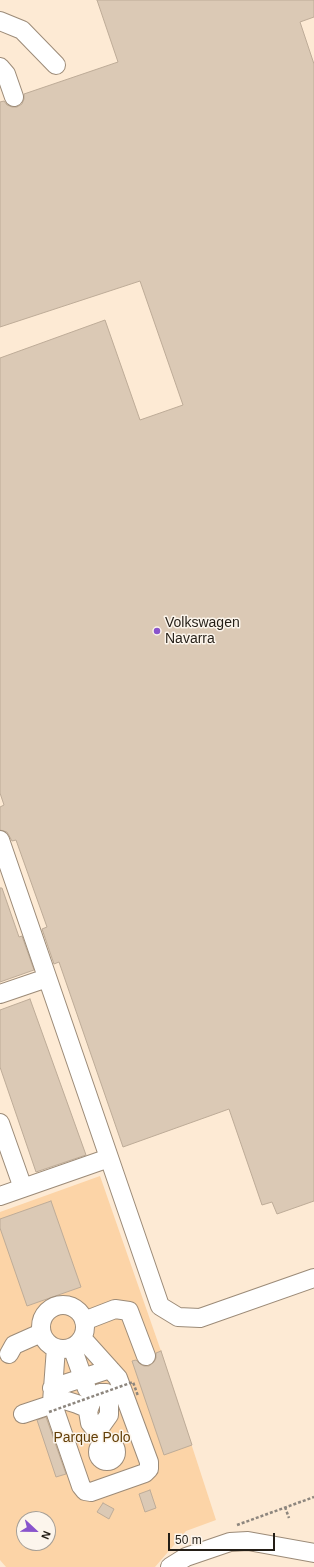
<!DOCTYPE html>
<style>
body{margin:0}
#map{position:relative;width:314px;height:1567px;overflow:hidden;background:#fcf5ec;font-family:Helvetica,sans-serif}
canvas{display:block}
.north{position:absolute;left:16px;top:1511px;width:40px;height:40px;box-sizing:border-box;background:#fcf5ec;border:1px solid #a69f96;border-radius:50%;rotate:112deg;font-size:11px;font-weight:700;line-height:16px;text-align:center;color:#241e16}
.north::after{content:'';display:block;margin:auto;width:14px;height:18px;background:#8954cc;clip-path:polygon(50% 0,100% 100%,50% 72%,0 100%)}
.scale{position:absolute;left:168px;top:1533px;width:107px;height:18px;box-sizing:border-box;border:2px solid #241e16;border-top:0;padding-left:5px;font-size:12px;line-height:14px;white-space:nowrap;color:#241e16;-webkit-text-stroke:3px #fcf5ec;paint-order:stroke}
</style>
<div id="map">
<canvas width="314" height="1567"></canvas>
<div class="north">N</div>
<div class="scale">50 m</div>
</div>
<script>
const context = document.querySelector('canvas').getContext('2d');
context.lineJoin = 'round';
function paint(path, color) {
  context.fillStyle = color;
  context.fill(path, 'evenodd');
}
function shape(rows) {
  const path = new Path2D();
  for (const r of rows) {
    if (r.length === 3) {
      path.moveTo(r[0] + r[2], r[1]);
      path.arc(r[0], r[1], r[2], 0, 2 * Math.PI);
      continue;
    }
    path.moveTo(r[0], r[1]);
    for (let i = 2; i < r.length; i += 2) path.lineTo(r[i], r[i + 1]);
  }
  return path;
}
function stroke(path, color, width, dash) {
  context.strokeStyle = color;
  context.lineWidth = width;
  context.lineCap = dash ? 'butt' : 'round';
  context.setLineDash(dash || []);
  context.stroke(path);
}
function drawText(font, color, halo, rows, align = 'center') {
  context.font = font + ' Helvetica,sans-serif';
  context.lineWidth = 3;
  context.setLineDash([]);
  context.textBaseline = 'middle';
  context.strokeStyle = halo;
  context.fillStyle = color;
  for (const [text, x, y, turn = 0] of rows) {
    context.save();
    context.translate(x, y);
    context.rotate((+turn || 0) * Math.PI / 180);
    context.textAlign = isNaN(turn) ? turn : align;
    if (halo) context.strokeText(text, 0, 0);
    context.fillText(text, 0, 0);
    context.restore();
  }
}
paint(shape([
 [0,0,314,0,314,1567,0,1567],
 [24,1519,48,1519,48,1543,24,1543]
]), '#fdead4');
paint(shape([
 [100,1176,161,1351,216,1520,186,1531,155,1567,6,1567,0,1560,0,1212],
 [24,1519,48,1519,48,1543,24,1543]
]), '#fcd4a7');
const building = shape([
 [97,0,314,0,314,17,300,22,314,64,314,1201,277,1214,272,1202,262,1205,229,1109,123,1147,59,962,54,964,42,929,47,927,16,840,12,841,7,832,0,830,0,807,4,805,0,793,0,358,105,320,140,420,183,405,140,281,0,327,0,102,4,101,7,105,12,107,17,107,22,104,24,99,24,94,118,62,97,0],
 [0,888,2,888,19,937,22,936,34,970,0,982,0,888],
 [30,999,86,1155,36,1172,0,1067,0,1010,30,999],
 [51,1201,81,1287,27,1306,0,1228,0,1219,51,1201],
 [161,1351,192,1445,164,1455,132,1361,136,1360,140,1364,144,1366,149,1366,154,1362,156,1358,156,1353,161,1351],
 [46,1417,66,1474,56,1477,37,1420,46,1417],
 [150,1490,156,1508,145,1512,139,1494,150,1490],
 [103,1503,114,1509,109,1519,97,1512,103,1503]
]);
paint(building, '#dbc9b5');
stroke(building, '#beac98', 1);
const minor = shape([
 [0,21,22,30,56,65],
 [0,67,6,74,14,97],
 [0,840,160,1306,178,1317,200,1318,314,1278],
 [0,994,47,978],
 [0,1123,23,1188],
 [0,1196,109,1158],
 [63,1327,22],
 [84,1321,115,1309,129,1311,146,1356],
 [72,1347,87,1389],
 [56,1348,52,1402,81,1486,85,1491,91,1492,145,1473,149,1469,149,1462,118,1378,82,1338],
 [9,1354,14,1345,41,1333],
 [52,1388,110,1369],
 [100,1393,106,1393,109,1401,109,1415,99,1429,94,1428,90,1423,88,1411,92,1401,100,1393],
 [52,1402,61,1399,77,1404,89,1409],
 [23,1414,53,1404],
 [107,1452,9],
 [170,1567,186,1557,230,1542,248,1541,314,1553]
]);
stroke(minor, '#9c8b78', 20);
stroke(shape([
 [285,1507,289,1518],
 [237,1525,314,1497]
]), '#8d867e', 2.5, [3, 2]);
stroke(minor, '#fff', 18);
stroke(shape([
 [49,1412,133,1382,138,1396]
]), '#8d867e', 2.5, [3, 2]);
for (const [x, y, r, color] of [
 [157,631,4,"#8954cc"]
]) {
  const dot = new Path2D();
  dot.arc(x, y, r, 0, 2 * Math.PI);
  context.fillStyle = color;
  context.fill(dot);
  stroke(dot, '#fcf5ec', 1.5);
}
drawText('14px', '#241e16', '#fcf5ec', [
 ["Volkswagen",165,623],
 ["Navarra",165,639]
], 'left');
drawText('14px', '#623e06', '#fcf5ec', [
 ["Parque Polo",92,1438]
]);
</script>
